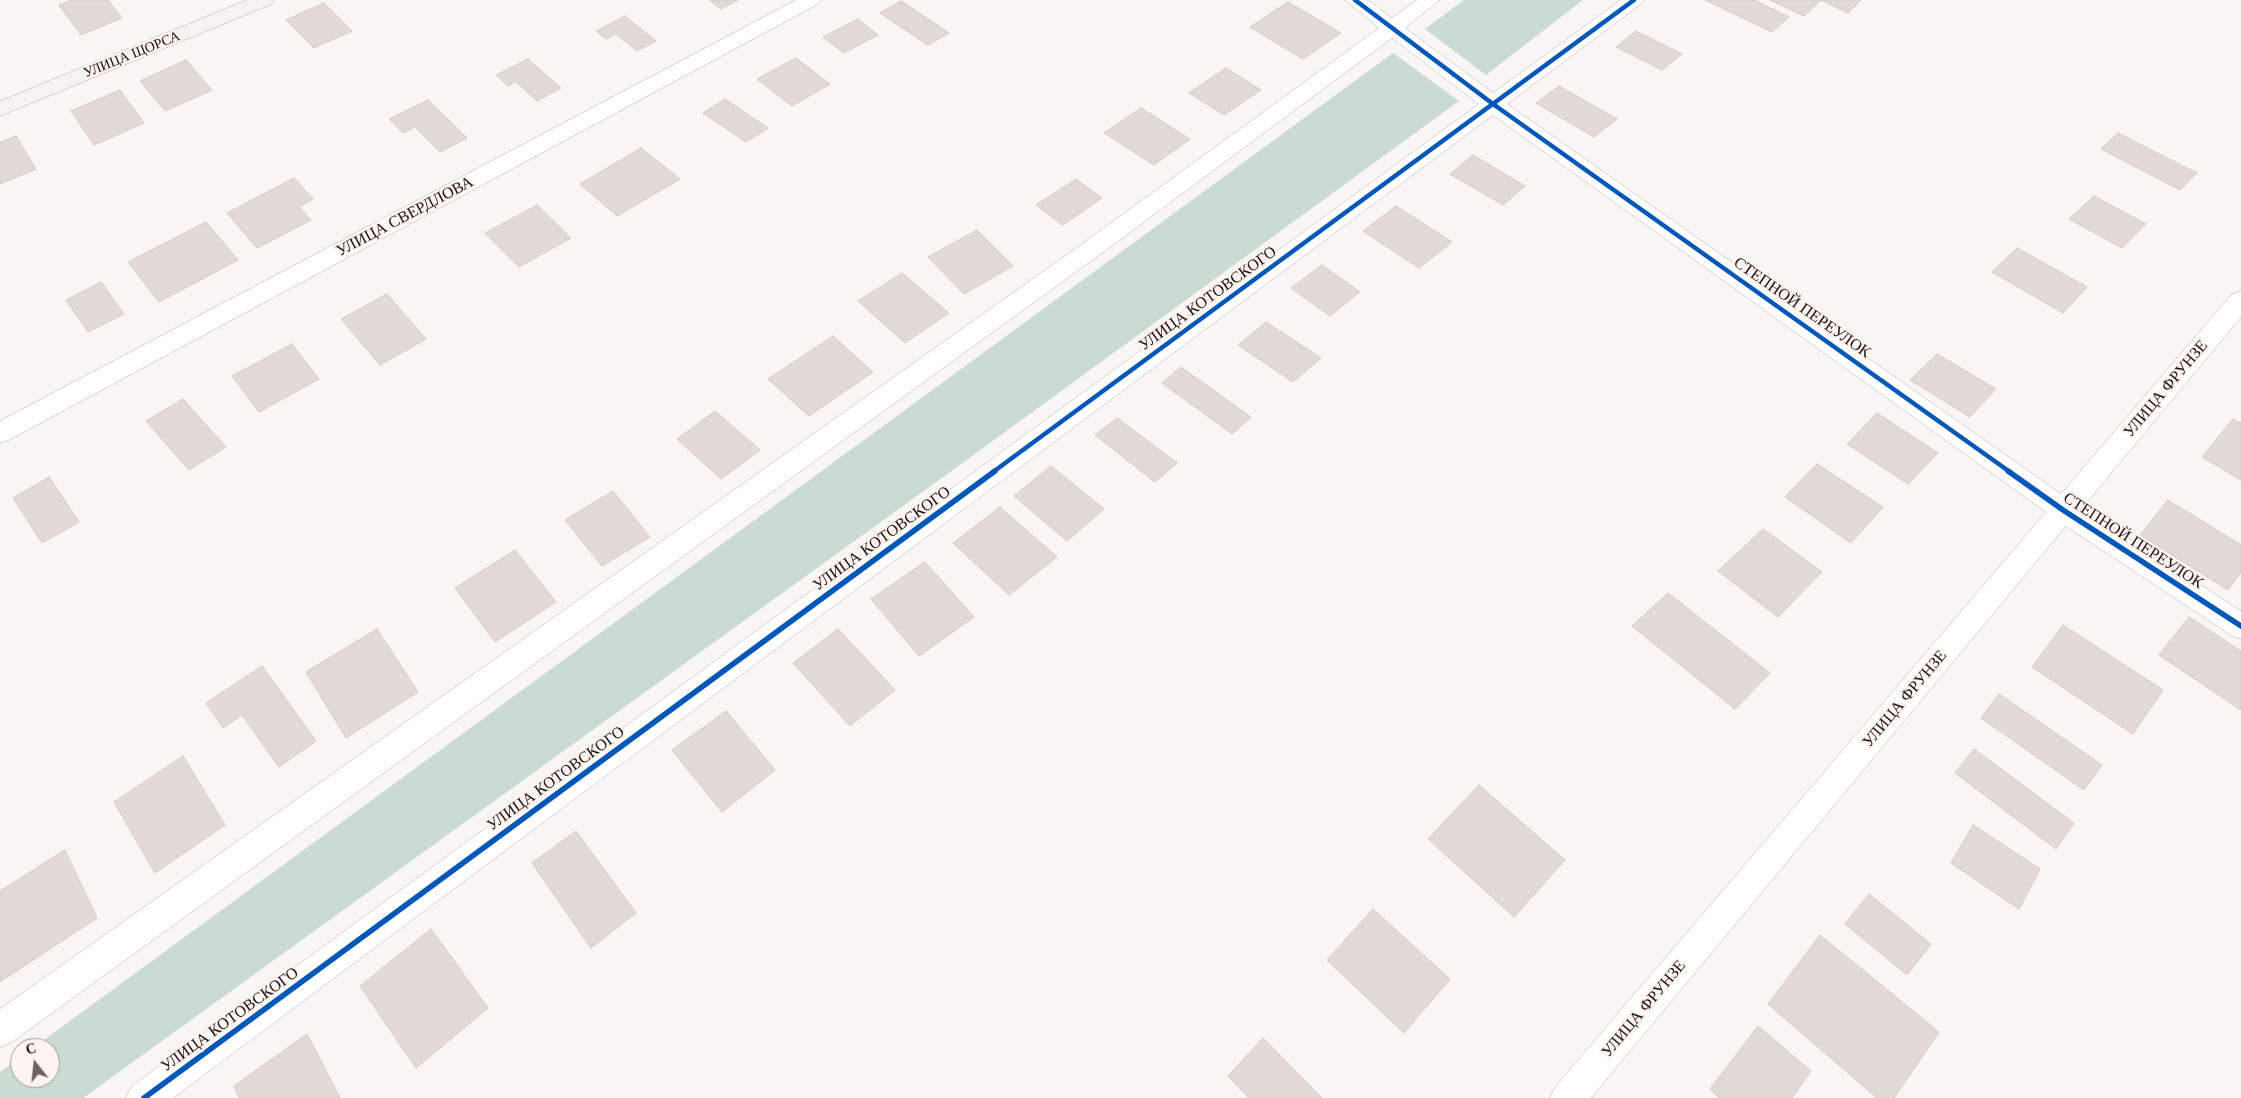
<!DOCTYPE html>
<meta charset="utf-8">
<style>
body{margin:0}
#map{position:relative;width:2241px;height:1098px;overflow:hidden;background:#f9f5f3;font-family:Georgia,serif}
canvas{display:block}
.north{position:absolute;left:10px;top:1038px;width:50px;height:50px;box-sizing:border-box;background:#fbf4f1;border:1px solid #a39a96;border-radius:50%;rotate:344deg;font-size:14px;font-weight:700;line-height:20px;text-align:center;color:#1f120e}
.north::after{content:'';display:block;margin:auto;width:18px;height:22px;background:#6b615e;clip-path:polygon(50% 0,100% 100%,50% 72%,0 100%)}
</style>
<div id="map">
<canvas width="2241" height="1098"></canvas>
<div class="north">С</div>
</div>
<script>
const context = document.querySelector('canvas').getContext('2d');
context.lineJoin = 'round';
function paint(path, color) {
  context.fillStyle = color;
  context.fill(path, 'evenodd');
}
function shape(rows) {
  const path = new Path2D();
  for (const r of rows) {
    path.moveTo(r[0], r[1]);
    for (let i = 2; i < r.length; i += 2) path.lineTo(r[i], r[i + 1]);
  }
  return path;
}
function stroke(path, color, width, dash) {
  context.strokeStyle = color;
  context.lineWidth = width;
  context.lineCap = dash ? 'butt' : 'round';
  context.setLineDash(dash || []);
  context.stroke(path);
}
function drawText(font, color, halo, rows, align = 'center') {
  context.font = font + ' Georgia,serif';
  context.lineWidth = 4.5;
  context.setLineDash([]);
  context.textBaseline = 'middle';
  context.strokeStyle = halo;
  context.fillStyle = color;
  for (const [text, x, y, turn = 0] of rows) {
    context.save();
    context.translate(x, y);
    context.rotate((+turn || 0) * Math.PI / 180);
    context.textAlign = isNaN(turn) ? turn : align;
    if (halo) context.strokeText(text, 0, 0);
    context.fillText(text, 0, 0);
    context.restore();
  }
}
paint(shape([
 [1464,0,1583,0,1486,75,1425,29],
 [1393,53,1459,101,957,467,83,1098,0,1098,0,1072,20,1058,20,1078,50,1078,50,1048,33,1048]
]), '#cadbd1');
const building = shape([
 [72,0,108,0,122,18,81,35,59,5,72,0],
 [709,0,738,0,721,9,709,0],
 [1705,0,1754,0,1789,17,1772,32,1705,0],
 [1770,0,1861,0,1848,13,1821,0,1804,16,1770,0],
 [901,1,949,33,928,45,880,13,901,1],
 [1288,2,1341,33,1303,59,1250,27,1288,2],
 [324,3,352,31,314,48,286,20,324,3],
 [625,16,656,41,637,51,616,34,606,39,596,31,625,16],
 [858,19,878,35,844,53,823,37,858,19],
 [1636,31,1682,54,1662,70,1616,47,1636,31],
 [796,58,830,84,792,106,757,79,796,58],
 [528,59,561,88,537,101,516,82,508,86,496,75,528,59],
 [186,60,212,90,165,111,140,81,186,60],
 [1226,68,1261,90,1224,115,1189,93,1226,68],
 [1559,86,1617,119,1594,137,1536,103,1559,86],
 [120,90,144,123,94,145,71,111,120,90],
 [725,99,768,128,746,142,703,113,725,99],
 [428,100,467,138,440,152,415,127,403,133,389,119,428,100],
 [1141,108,1190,139,1154,165,1104,133,1141,108],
 [2118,133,2197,173,2180,190,2101,149,2118,133],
 [16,136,36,169,0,184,0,142,16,136],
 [641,148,680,179,617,216,580,184,641,148],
 [1473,155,1525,186,1503,205,1450,174,1473,155],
 [294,178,313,199,299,207,311,220,257,248,227,213,294,178],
 [1076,179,1102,198,1063,225,1036,205,1076,179],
 [2094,196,2146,224,2122,248,2069,219,2094,196],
 [537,205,571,238,519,267,485,233,537,205],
 [1396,206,1452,242,1419,268,1363,231,1396,206],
 [206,222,238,260,159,302,128,262,206,222],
 [977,230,1013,266,964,294,928,257,977,230],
 [2017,248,2087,287,2063,313,1992,272,2017,248],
 [1322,265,1360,292,1330,316,1291,288,1322,265],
 [902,273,949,313,905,343,858,301,902,273],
 [101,282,124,314,88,332,66,300,101,282],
 [387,294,426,339,380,365,341,319,387,294],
 [1266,322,1321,358,1293,382,1238,345,1266,322],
 [833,336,873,372,809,416,768,379,833,336],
 [292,344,319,379,259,412,232,376,292,344],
 [1937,354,1996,389,1970,417,1910,380,1937,354],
 [1181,367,1251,417,1232,434,1162,383,1181,367],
 [183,399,226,447,189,470,146,421,183,399],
 [715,411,760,450,721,479,677,439,715,411],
 [1877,413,1938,453,1908,484,1847,444,1877,413],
 [1117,418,1177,463,1155,482,1095,435,1117,418],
 [2233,419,2241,423,2241,480,2202,457,2233,419],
 [1817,464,1883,507,1851,543,1785,497,1817,464],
 [1051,466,1104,509,1067,541,1014,496,1051,466],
 [49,477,79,522,42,543,13,498,49,477],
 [613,491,650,537,602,566,565,520,613,491],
 [2168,500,2241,545,2241,572,2228,590,2140,535,2168,500],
 [1000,507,1057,557,1009,595,953,543,1000,507],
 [1763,529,1822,572,1778,617,1718,571,1763,529],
 [515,550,556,602,495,642,455,588,515,550],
 [925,562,974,617,919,656,871,599,925,562],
 [1668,593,1770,673,1735,709,1632,626,1668,593],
 [2189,617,2241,651,2241,710,2159,655,2189,617],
 [2063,625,2163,690,2133,734,2032,667,2063,625],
 [377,629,418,692,346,738,306,672,377,629],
 [838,629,895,690,850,726,793,663,838,629],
 [262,666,316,741,279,767,242,715,223,728,206,703,262,666],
 [1999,694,2102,765,2084,790,1981,718,1999,694],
 [726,711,775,770,722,812,672,750,726,711],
 [1974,749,2074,823,2056,849,1955,773,1974,749],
 [183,756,225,825,155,873,114,802,183,756],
 [1479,785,1565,860,1514,917,1428,839,1479,785],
 [1973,825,2040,869,2019,909,1951,863,1973,825],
 [576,831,636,913,591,948,532,863,576,831],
 [65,850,97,918,0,982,0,891,65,850],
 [1869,894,1931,944,1907,975,1845,924,1869,894],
 [1373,909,1450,979,1404,1033,1327,960,1373,909],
 [431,929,488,1008,416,1068,360,986,431,929],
 [1820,935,1939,1032,1894,1098,1877,1098,1768,1004,1820,935],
 [1758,1026,1811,1071,1792,1098,1719,1098,1710,1089,1758,1026],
 [307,1034,340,1098,239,1098,234,1086,307,1034],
 [1263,1038,1322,1098,1249,1098,1228,1076,1263,1038]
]);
paint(building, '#e3dad7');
stroke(building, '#d4cbc8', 1);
const street = shape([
 [796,0,821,0,818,4,9,440,0,443,0,421,796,0],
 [1345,0,1368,0,1392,18,1417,0,1440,0,1405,28,1493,93,1621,0,1644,0,1641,4,1507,104,2061,494,2232,294,2241,291,2241,317,2082,508,2241,611,2241,639,2231,635,2066,526,1591,1098,1550,1098,1556,1086,2046,512,1493,115,173,1098,126,1098,132,1086,1479,104,1392,38,1098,256,12,1042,0,1047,0,1009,1082,244,1379,28,1345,0]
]);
const secondary = shape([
 [247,0,275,0,272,4,0,116,0,101,247,0]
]);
stroke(street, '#b8afac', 1);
stroke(secondary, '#b8afac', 1);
paint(street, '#fefefd');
paint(secondary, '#f6f2f0');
stroke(shape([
 [1355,0,1493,104,2010,472],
 [993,472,1634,0]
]), '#0057b8', 4.5);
stroke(shape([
 [2008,471,2063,510,2241,626],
 [144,1098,995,471]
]), '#0057b8', 5.5);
drawText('14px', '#1f120e', '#fbf4f1', [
 ["УЛИЦА ЩОРСА",132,55,-22]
]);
drawText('16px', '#1f120e', '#fbf4f1', [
 ["УЛИЦА СВЕРДЛОВА",405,217,-28],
 ["УЛИЦА КОТОВСКОГО",1208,299,-36],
 ["СТЕПНОЙ ПЕРЕУЛОК",1802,308,35],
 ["УЛИЦА ФРУНЗЕ",2166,389,-50],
 ["УЛИЦА КОТОВСКОГО",882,539,-36],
 ["СТЕПНОЙ ПЕРЕУЛОК",2133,541,33],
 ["УЛИЦА ФРУНЗЕ",1905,699,-50],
 ["УЛИЦА КОТОВСКОГО",556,779,-36],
 ["УЛИЦА ФРУНЗЕ",1644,1009,-50],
 ["УЛИЦА КОТОВСКОГО",230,1020,-36]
]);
</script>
